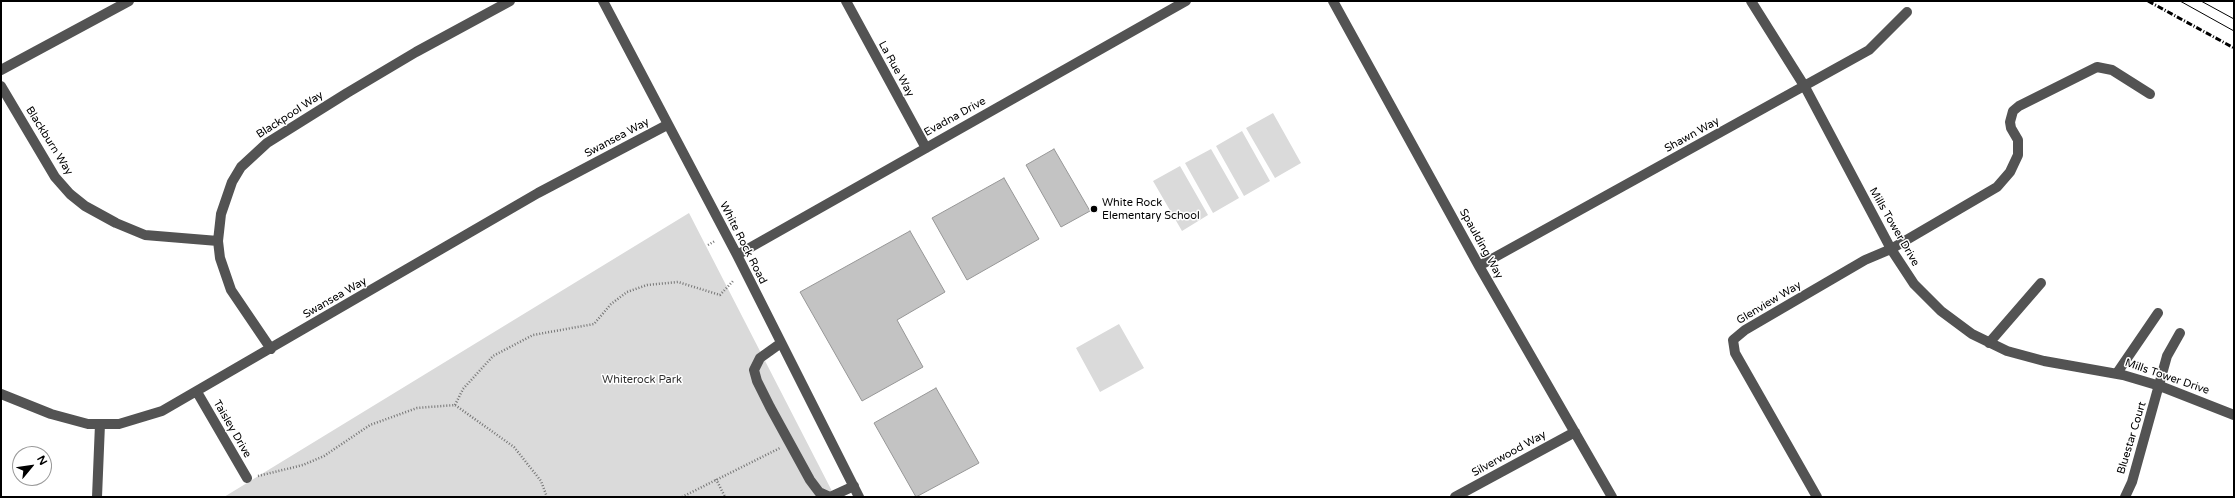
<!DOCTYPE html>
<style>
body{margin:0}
#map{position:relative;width:2235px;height:498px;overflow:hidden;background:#fff;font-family:"Varela Round",sans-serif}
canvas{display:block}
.frame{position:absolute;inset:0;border:2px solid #000;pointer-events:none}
.north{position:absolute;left:12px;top:446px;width:40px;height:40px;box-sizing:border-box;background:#fff;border:1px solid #999;border-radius:50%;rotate:61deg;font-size:11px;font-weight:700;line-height:16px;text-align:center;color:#000}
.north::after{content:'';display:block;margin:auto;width:14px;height:18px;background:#000;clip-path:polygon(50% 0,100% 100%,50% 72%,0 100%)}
</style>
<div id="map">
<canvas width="2235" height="498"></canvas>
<div class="frame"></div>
<div class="north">N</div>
</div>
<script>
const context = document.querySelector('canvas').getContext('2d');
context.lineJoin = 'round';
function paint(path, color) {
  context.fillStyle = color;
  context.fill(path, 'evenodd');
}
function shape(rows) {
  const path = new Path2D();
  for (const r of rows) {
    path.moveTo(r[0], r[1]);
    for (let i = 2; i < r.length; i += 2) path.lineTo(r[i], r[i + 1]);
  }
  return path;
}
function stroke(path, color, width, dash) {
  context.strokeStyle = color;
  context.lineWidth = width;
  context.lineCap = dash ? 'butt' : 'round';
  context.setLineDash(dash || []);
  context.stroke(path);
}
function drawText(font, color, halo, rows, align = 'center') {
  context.font = font + ' "Varela Round",sans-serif';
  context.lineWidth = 3;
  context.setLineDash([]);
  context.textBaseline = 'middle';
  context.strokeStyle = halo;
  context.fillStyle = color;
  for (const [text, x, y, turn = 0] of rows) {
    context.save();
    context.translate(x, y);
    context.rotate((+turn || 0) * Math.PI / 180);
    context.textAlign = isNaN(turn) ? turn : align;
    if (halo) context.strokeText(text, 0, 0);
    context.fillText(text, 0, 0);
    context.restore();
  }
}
paint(shape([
 [1273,113,1301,163,1275,178,1246,128],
 [1242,131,1270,181,1244,196,1216,146],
 [1211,149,1239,198,1213,213,1185,163],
 [1180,166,1208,215,1182,231,1153,181],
 [689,213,835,497,224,497],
 [1119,324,1144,368,1100,392,1076,348]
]), '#dadada');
const building = shape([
 [1054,149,1090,211,1061,227,1026,165,1054,149],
 [1004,178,1039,239,967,280,932,218,1004,178],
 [910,231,945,292,897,320,923,367,862,401,800,292,910,231],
 [936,388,979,463,916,497,874,423,936,388]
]);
paint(building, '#c3c3c3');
stroke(building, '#979797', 1);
stroke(shape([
 [708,245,715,241],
 [455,405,463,389,493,356,533,335,594,324,611,304,627,292,647,285,678,282,720,295,734,280],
 [258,476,303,465,324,456,370,425,417,408,455,405,514,447,541,481,547,497],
 [716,479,725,497],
 [682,497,780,448]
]), '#757575', 2.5, [1, 2]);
stroke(shape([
 [603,1,737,255,859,497],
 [846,1,926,148],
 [1333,1,1479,266,1612,497],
 [1751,1,1805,87,1891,249,1914,284,1941,311,1972,334,2007,351,2044,361,2123,375,2160,386,2234,415],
 [1,70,129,1],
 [1,86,55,177,70,194,85,206,116,223,145,235,218,241],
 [737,255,1186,1],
 [1479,266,1869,50,1907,12],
 [781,343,760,358,754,370,757,381,770,407,810,480,819,492,830,497,854,486],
 [1989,343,2041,283],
 [271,349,231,290,220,258,218,241,221,214,232,182,241,167,267,143,347,93,416,52,510,1],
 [2117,373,2158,313],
 [197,392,247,478],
 [1,394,51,414,88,424,119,424,162,411,538,193,667,125],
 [97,497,100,424],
 [1455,497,1575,432],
 [1817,497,1735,353,1733,340,1745,330,1865,260,1891,249,1997,187,2010,172,2018,155,2018,140,2011,128,2010,122,2013,111,2019,106,2097,67,2112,70,2150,94],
 [2125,497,2132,482,2167,356,2180,333]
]), '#535353', 10);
stroke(shape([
 [2180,1,2234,31],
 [2201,1,2234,19]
]), '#000', 1);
stroke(shape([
 [2148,1,2234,48]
]), '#000', 3, [6, 2, 1, 2]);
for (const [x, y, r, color] of [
 [1094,209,4,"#000"]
]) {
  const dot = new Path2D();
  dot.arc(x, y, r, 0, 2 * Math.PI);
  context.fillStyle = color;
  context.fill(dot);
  stroke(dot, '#fff', 1.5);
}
drawText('11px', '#000', '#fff', [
 ["La Rue Way",896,69,61],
 ["Blackpool Way",290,115,-33],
 ["Evadna Drive",955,117,-29],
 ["Shawn Way",1692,135,-29],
 ["Swansea Way",617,138,-28],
 ["Blackburn Way",49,141,58],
 ["Mills Tower Drive",1894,227,60],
 ["White Rock Road",743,243,63],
 ["Spaulding Way",1481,244,61],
 ["Swansea Way",335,298,-30],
 ["Glenview Way",1769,303,-31],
 ["Mills Tower Drive",2167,377,19],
 ["Taisley Drive",232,429,60],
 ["Bluestar Court",2132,438,-73],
 ["Silverwood Way",1509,454,-29]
]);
drawText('11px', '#000', '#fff', [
 ["White Rock",1102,203],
 ["Elementary School",1102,216]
], 'left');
drawText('11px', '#313131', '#fff', [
 ["Whiterock Park",642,380]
]);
</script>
